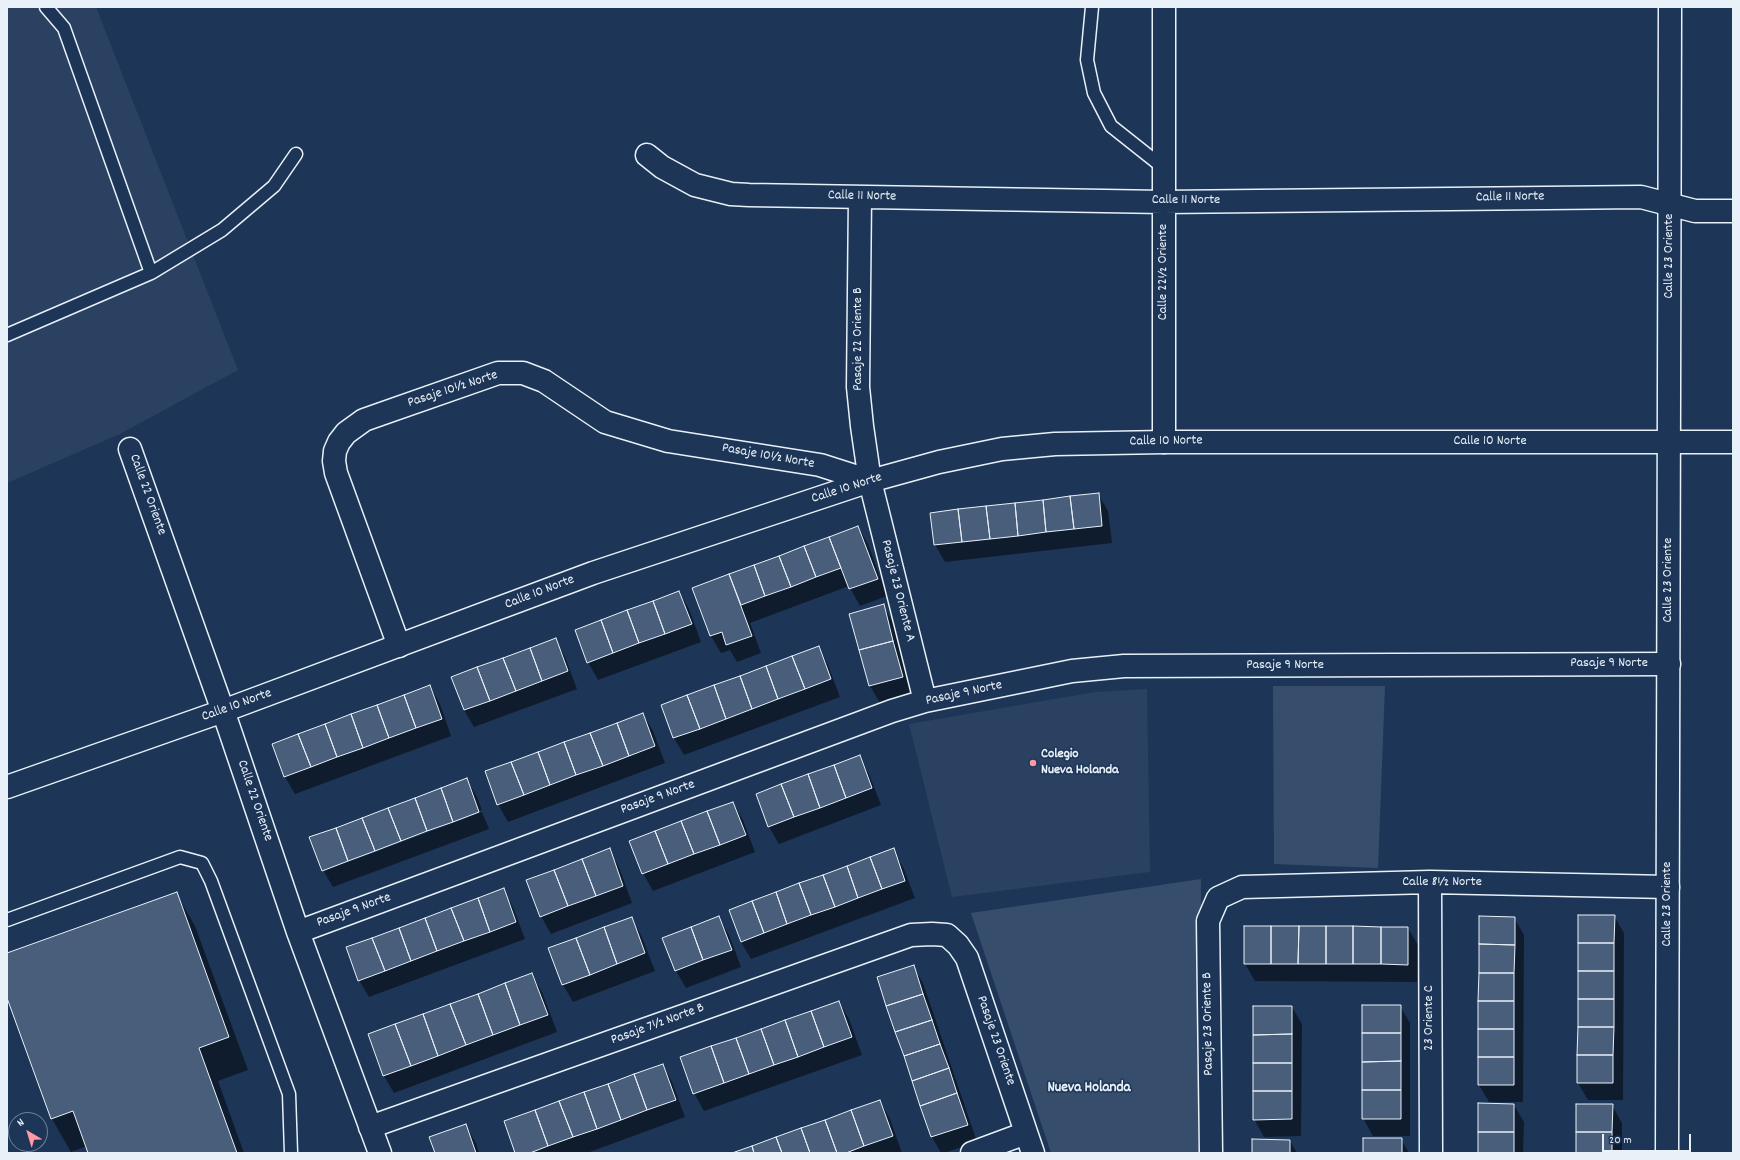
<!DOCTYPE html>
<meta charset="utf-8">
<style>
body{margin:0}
#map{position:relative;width:1740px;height:1160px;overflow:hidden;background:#1d3557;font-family:Dekko,sans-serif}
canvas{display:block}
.frame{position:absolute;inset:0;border:8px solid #e8f1f8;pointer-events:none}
.north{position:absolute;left:8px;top:1112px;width:40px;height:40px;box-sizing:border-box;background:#1d3557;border:1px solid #6e8097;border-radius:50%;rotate:322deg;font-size:11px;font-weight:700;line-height:16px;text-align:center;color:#e8f1f8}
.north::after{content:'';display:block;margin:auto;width:14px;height:18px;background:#ff9aa2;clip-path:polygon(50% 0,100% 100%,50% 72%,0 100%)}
.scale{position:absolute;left:1602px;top:1134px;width:89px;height:18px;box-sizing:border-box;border:2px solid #e8f1f8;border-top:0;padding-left:5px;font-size:12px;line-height:14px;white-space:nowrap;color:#e8f1f8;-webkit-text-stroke:3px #1d3557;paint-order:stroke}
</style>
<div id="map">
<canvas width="1740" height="1160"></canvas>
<div class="frame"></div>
<div class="north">N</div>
<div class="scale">20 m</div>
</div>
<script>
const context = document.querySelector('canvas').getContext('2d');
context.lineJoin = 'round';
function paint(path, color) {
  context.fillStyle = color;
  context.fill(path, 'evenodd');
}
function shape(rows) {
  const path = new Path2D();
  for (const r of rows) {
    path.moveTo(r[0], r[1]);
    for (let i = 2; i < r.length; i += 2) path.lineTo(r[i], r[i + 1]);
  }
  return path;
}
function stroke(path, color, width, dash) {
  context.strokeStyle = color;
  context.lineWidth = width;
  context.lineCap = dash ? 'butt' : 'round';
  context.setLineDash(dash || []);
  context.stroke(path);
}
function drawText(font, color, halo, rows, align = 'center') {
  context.font = font + ' Dekko,sans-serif';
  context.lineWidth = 3;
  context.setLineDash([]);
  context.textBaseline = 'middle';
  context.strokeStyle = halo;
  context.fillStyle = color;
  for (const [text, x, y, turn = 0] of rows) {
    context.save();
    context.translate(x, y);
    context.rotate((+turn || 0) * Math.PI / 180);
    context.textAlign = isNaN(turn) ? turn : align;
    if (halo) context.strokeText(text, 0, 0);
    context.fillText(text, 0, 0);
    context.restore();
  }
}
paint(shape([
 [7,7,96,7,238,370,120,434,7,483],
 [1147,689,1150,872,952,897,909,724,1095,692]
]), '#2a4162');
paint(shape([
 [1273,686,1385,686,1378,868,1274,864],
 [1201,879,1200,1153,1051,1153,971,913]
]), '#374d6c');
paint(shape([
 [1098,494,1108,511,1112,543,945,562,935,545,931,513],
 [858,527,868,544,887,596,860,606,849,586,750,623,761,653,737,662,730,650,721,653,711,636,693,588],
 [679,592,689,609,701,642,598,680,588,662],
 [883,605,893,623,912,695,880,703,870,686,850,614],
 [555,639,565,657,577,689,474,727,464,710],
 [818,647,828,665,840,697,684,755,674,738,662,706],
 [430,686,440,704,451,736,295,794,285,777,274,744],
 [643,714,653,731,665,763,508,822,498,804],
 [859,756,869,774,881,805,779,844,769,827,757,795],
 [467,780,477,797,482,810,324,869,324,871,482,812,489,829,333,887,323,870,311,838],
 [733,803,743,820,755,852,653,891,643,873],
 [609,850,619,867,632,903,551,934,541,916],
 [893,850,903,867,915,898,751,959,741,942],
 [503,890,513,907,525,939,369,997,359,980],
 [176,893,195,926,248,1070,218,1081,244,1153,89,1153,87,1146,71,1152,52,1119,7,995,7,954],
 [1614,916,1624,933,1623,1100,1588,1100,1578,1083],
 [631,918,641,935,655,971,573,1002,563,985],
 [719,918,729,935,741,967,686,988,676,971,664,938],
 [1514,918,1524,935,1523,1102,1489,1102,1479,1085],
 [1408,928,1418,945,1417,982,1255,981,1245,964],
 [913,966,923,983,977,1142,944,1153,941,1153,932,1137],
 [532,974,542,992,557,1032,394,1093,384,1076],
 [839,1002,849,1019,862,1055,704,1111,694,1093],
 [1400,1006,1410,1023,1410,1136,1373,1136,1363,1118],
 [1292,1007,1302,1024,1301,1136,1264,1137,1254,1119],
 [663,1065,672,1082,685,1117,587,1153,516,1153],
 [880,1101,890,1119,902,1153,735,1153],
 [1514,1105,1524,1122,1523,1153,1479,1153],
 [1612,1105,1622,1123,1622,1153,1577,1153],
 [466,1126,476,1143,479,1153,436,1153],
 [1401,1139,1409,1153,1364,1153],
 [1290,1141,1297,1153,1253,1153]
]), '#0007');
const building = shape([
 [1099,493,1102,526,1074,529,1070,496,1099,493],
 [1070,496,1074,529,1046,532,1043,500,1070,496],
 [1043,500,1046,532,1018,536,1015,503,1043,500],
 [1015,503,1018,536,990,539,986,506,1015,503],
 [986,506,990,539,962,542,958,509,986,506],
 [958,509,962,542,934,545,930,513,958,509],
 [858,526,878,579,849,589,829,537,858,526],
 [829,537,841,568,816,577,804,546,829,537],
 [804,546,816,577,791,587,779,556,804,546],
 [779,556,791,587,765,596,754,565,779,556],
 [754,565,765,596,741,605,729,574,754,565],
 [729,574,752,636,726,645,722,632,710,636,692,588,729,574],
 [679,591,692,624,665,634,653,601,679,591],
 [653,601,665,634,639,643,627,610,653,601],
 [884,604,893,641,859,650,849,614,884,604],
 [627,610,639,643,613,653,601,620,627,610],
 [601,620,613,653,587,663,575,630,601,620],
 [556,638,568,671,542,681,530,648,556,638],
 [893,641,903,677,869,686,859,650,893,641],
 [819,646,831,679,805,689,792,656,819,646],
 [530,648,542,681,516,691,503,658,530,648],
 [792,656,805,689,778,699,766,666,792,656],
 [503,658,516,691,490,701,477,667,503,658],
 [766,666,778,699,752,709,740,676,766,666],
 [477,667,490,701,464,710,451,677,477,667],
 [740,676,752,709,726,719,714,685,740,676],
 [430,685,442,719,416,728,404,695,430,685],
 [714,685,726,719,700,729,687,695,714,685],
 [404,695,416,728,389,738,377,705,404,695],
 [687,695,700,729,673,738,661,705,687,695],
 [377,705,389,738,363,748,351,714,377,705],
 [643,713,655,746,629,756,617,723,643,713],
 [351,714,363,748,337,757,325,724,351,714],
 [617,723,629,756,603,766,590,733,617,723],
 [325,724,337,757,311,767,298,734,325,724],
 [590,733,603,766,576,775,564,742,590,733],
 [298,734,311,767,284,777,272,744,298,734],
 [564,742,576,775,550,785,538,752,564,742],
 [538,752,550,785,524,795,511,762,538,752],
 [860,755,872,788,846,798,834,765,860,755],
 [511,762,524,795,497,805,485,771,511,762],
 [834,765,846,798,820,808,808,774,834,765],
 [808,774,820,808,794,817,781,784,808,774],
 [467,778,479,812,453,822,441,788,467,778],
 [781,784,794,817,768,827,756,794,781,784],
 [441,788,453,822,427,831,415,798,441,788],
 [415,798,427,831,401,841,388,808,415,798],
 [733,802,746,835,720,845,707,811,733,802],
 [388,808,401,841,375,851,362,818,388,808],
 [707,811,720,845,694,854,681,821,707,811],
 [362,818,375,851,348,861,336,828,362,818],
 [681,821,694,854,668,864,655,831,681,821],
 [336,828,348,861,322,871,309,837,336,828],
 [655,831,668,864,642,874,629,841,655,831],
 [610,848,623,886,596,896,582,859,610,848],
 [894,848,905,881,882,889,870,857,894,848],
 [870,857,882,889,858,898,847,866,870,857],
 [582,859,596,896,568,906,554,870,582,859],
 [847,866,858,898,835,907,823,875,847,866],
 [554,870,568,906,540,917,526,880,554,870],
 [823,875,835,907,811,915,799,883,823,875],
 [799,883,811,915,787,924,776,892,799,883],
 [504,888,516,922,490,932,478,898,504,888],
 [177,892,229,1037,199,1048,237,1153,88,1153,73,1111,51,1119,7,998,7,953,177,892],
 [776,892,787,924,764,933,752,901,776,892],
 [478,898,490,932,464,941,451,908,478,898],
 [752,901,764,933,741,942,729,910,752,901],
 [451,908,464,941,437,951,425,918,451,908],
 [1578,915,1615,915,1614,943,1578,943,1578,915],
 [719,916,732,950,703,960,691,927,719,916],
 [1479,916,1515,917,1515,945,1479,944,1479,916],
 [632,917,645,953,617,964,604,927,632,917],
 [425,918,437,951,411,961,399,928,425,918],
 [1244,926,1271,926,1271,964,1244,964,1244,926],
 [1271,926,1299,926,1298,964,1271,964,1271,926],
 [1299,926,1326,926,1326,964,1298,964,1299,926],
 [1326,926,1353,926,1353,964,1326,964,1326,926],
 [1353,926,1381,927,1381,964,1353,964,1353,926],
 [604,927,617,964,590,975,576,938,604,927],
 [691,927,703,960,675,971,662,938,691,927],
 [1381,927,1408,927,1408,965,1381,964,1381,927],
 [399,928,411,961,385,971,372,938,399,928],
 [372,938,385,971,358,981,346,947,372,938],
 [576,938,590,975,562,985,548,948,576,938],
 [1578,943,1614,943,1614,971,1578,971,1578,943],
 [1479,944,1515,945,1514,973,1479,973,1479,944],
 [914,965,923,994,886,1006,877,977,914,965],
 [1578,971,1614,971,1614,999,1578,999,1578,971],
 [532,973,548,1015,520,1025,505,983,532,973],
 [1479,973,1514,973,1514,1001,1478,1001,1479,973],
 [505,983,520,1025,493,1035,478,994,505,983],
 [478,994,493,1035,466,1045,450,1004,478,994],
 [923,994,932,1020,895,1032,886,1006,923,994],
 [1578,999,1614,999,1614,1027,1578,1027,1578,999],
 [839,1001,852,1037,824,1047,811,1011,839,1001],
 [1478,1001,1514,1001,1514,1029,1478,1029,1478,1001],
 [450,1004,466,1045,438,1056,423,1014,450,1004],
 [1362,1005,1401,1005,1401,1033,1362,1033,1362,1005],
 [1253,1006,1292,1006,1292,1034,1253,1035,1253,1006],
 [811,1011,824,1047,798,1057,785,1020,811,1011],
 [423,1014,438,1056,411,1066,395,1024,423,1014],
 [785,1020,798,1057,774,1065,761,1029,785,1020],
 [932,1020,940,1044,904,1056,895,1032,932,1020],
 [395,1024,411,1066,383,1076,368,1034,395,1024],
 [1578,1027,1614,1027,1613,1055,1577,1055,1578,1027],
 [761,1029,774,1065,749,1074,736,1038,761,1029],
 [1478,1029,1514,1029,1514,1057,1478,1057,1478,1029],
 [1362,1033,1401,1033,1401,1061,1362,1062,1362,1033],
 [1292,1034,1292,1063,1253,1063,1253,1035,1292,1034],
 [736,1038,749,1074,724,1083,711,1046,736,1038],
 [940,1044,949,1068,912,1081,904,1056,940,1044],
 [711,1046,724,1083,693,1094,680,1057,711,1046],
 [1577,1055,1613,1055,1613,1083,1577,1083,1577,1055],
 [1478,1057,1514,1057,1514,1085,1478,1085,1478,1057],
 [1401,1061,1401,1090,1362,1090,1362,1062,1401,1061],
 [1253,1063,1292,1063,1292,1091,1253,1091,1253,1063],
 [663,1064,676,1100,647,1110,634,1074,663,1064],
 [949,1068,957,1093,920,1106,912,1081,949,1068],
 [634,1074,647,1110,621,1120,608,1084,634,1074],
 [608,1084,621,1120,597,1129,584,1092,608,1084],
 [1362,1090,1401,1090,1401,1119,1362,1119,1362,1090],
 [1253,1091,1292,1091,1292,1119,1253,1120,1253,1091],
 [584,1092,597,1129,573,1137,559,1101,584,1092],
 [957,1093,968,1125,931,1137,920,1106,957,1093],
 [880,1100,893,1136,864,1146,851,1110,880,1100],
 [559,1101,573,1137,548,1146,535,1110,559,1101],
 [1478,1103,1514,1104,1514,1132,1478,1132,1478,1103],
 [1576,1104,1613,1104,1612,1132,1576,1132,1576,1104],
 [535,1110,548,1146,530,1153,515,1153,504,1121,535,1110],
 [851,1110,864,1146,846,1153,837,1153,825,1120,851,1110],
 [825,1120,837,1153,810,1153,801,1128,825,1120],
 [466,1124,476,1153,435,1153,429,1137,466,1124],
 [801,1128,810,1153,782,1153,776,1137,801,1128],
 [1478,1132,1514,1132,1514,1153,1478,1153,1478,1132],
 [1576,1132,1612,1132,1612,1153,1576,1153,1576,1132],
 [776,1137,782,1153,754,1153,752,1146,776,1137],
 [1363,1138,1402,1138,1402,1153,1363,1153,1363,1138],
 [1252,1139,1290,1140,1290,1153,1252,1153,1252,1139],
 [752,1146,754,1153,732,1153,752,1146]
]);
paint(building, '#495e7a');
stroke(building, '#e8f1f8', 1);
const lane = shape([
 [46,7,64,28,151,273],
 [1092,7,1087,60,1094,93,1111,126,1164,168],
 [7,335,151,273,222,230,274,186,296,154],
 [7,920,180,857,202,863,211,881,289,1094,291,1153]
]);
const street = shape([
 [1164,7,1164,442],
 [647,155,662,167,695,185,731,194,749,195,1163,202,1641,197,1695,211,1733,211],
 [860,197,858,387,862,426,870,481,925,701],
 [130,449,229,728,298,932,380,1153],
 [399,646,336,473,334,461,335,451,339,442,346,433,364,420,381,414,498,373,523,373,544,381,605,422,668,441,820,465,870,481],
 [1430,882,1431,1153],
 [298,932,892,711,925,701,1072,671,1124,666,1669,664],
 [370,1127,911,935,932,934,947,935,958,945,967,958,1033,1153],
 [972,1153,1026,1133],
 [1211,1153,1208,921,1218,898,1242,887,1430,882,1668,887]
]);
const secondary = shape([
 [7,787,223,711,593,573,870,481,939,462,1002,449,1055,444,1164,442,1733,442],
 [1667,1153,1670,7]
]);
stroke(lane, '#e8f1f8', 15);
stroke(street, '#e8f1f8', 25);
stroke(secondary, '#e8f1f8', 25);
stroke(lane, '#1d3557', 12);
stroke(street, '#1d3557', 22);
stroke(secondary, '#1d3557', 22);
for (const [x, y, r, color] of [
 [1033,763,4,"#ff9aa2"]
]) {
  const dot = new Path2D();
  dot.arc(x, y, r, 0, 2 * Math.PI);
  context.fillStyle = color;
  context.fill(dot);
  stroke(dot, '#1d3557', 1.5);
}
drawText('14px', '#e8f1f8', '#1d3557', [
 ["Calle 11 Norte",862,197,1],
 ["Calle 11 Norte",1510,198,-1],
 ["Calle 11 Norte",1186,201],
 ["Calle 23 Oriente",1670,256,-90],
 ["Calle 22½ Oriente",1164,272,-90],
 ["Pasaje 22 Oriente B",859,339,-90],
 ["Pasaje 10½ Norte",453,390,-18],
 ["Calle 10 Norte",1166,442,-1],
 ["Calle 10 Norte",1490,442],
 ["Pasaje 10½ Norte",768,457,10],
 ["Calle 10 Norte",847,489,-18],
 ["Calle 22 Oriente",147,495,70],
 ["Calle 23 Oriente",1669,580,-90],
 ["Pasaje 23 Oriente A",897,591,76],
 ["Calle 10 Norte",540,593,-21],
 ["Pasaje 9 Norte",1609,664],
 ["Pasaje 9 Norte",1285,666],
 ["Pasaje 9 Norte",964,694,-12],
 ["Calle 10 Norte",237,706,-20],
 ["Pasaje 9 Norte",658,798,-20],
 ["Calle 22 Oriente",254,801,71],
 ["Calle 8½ Norte",1442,883],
 ["Calle 23 Oriente",1668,904,-90],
 ["Pasaje 9 Norte",354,911,-20],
 ["23 Oriente C",1430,1018,-90],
 ["Pasaje 23 Oriente B",1209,1024,-91],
 ["Pasaje 7½ Norte B",658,1025,-20],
 ["Pasaje 23 Oriente",995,1041,71]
]);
drawText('bold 14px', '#e8f1f8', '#1d3557', [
 ["Colegio",1041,755],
 ["Nueva Holanda",1041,771]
], 'left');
drawText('bold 15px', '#e8f1f8', '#1d3557', [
 ["Nueva Holanda",1089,1089]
]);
</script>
